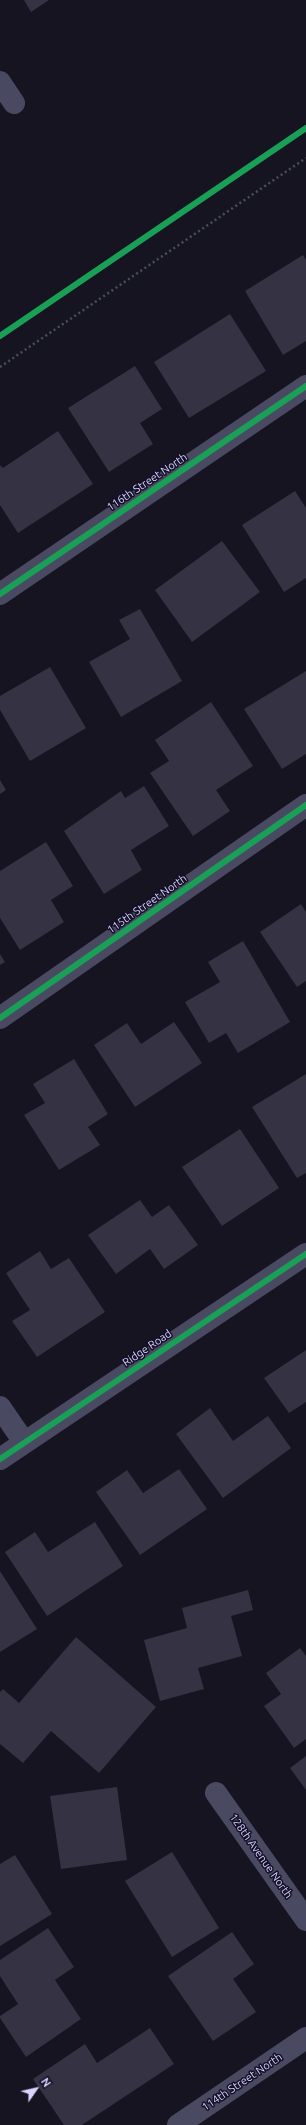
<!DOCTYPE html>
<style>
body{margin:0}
#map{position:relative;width:306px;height:2125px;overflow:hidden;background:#161421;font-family:Ubuntu,sans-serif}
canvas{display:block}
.north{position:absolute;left:16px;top:2069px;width:40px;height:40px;-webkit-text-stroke:3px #130f26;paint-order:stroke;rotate:56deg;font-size:11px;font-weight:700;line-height:16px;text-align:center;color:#d9d4ff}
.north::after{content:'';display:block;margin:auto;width:14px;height:18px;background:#d9d4ff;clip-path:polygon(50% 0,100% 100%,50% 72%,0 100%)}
</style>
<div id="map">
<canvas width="306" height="2125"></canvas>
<div class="north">N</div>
</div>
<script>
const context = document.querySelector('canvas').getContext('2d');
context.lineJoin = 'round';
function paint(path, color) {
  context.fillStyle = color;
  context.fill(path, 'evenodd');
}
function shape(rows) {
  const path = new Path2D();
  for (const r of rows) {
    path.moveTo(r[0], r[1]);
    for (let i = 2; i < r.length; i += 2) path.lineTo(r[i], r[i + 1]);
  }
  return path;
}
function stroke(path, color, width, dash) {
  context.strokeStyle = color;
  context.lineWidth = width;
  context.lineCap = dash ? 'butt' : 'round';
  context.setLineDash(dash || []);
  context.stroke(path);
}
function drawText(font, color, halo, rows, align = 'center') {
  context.font = font + ' Ubuntu,sans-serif';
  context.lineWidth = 3;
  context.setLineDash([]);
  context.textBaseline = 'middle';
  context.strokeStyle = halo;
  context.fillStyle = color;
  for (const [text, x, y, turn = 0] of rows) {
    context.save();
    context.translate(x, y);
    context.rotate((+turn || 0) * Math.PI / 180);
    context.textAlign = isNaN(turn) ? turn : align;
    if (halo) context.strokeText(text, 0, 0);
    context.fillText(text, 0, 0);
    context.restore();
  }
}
paint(shape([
 [24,0,49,0,31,12],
 [303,255,306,260,306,341,283,355,245,291],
 [230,314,266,371,189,418,154,362],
 [135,366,162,409,140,423,153,444,109,472,68,408],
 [58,431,93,484,18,533,0,505,0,465,3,468],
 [295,491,306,508,306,578,284,592,242,525],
 [222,541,260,592,192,642,155,590],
 [140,609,182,681,121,717,89,662,130,639,119,620],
 [50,667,86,728,30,761,0,710,0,696],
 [306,671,306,754,282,769,244,709],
 [211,702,253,766,216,790,230,811,193,836,150,773,169,761,155,740],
 [0,780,6,790,0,794],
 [144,786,169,826,131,850,142,870,104,894,64,831,121,791,125,798],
 [46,842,73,886,51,900,64,922,20,950,0,918,0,871],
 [301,904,306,912,306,981,297,987,260,932],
 [243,941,290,1022,238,1053,226,1033,209,1043,185,1002,220,982,208,962],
 [0,954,5,962,0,965],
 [174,1022,202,1063,135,1107,94,1045,127,1023,141,1044],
 [74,1059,108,1114,88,1127,100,1145,59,1170,24,1115,45,1103,33,1084],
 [306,1074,306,1173,297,1178,252,1107],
 [240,1129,279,1188,222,1226,182,1167],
 [140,1200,152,1217,169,1205,198,1245,164,1269,150,1249,116,1274,88,1235],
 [40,1251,51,1269,69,1258,105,1312,37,1357,12,1321,30,1310,6,1273],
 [306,1350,306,1402,289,1413,264,1378],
 [210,1408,233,1441,268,1416,291,1448,223,1498,176,1434],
 [179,1469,207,1509,140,1555,96,1492,127,1470,143,1493],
 [95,1522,123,1566,47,1616,5,1552,35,1532,48,1552],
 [0,1571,37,1629,0,1652],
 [248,1590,253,1610,231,1616,242,1656,198,1668,204,1689,160,1701,144,1640,187,1628,182,1608],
 [76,1637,156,1707,99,1773,51,1731,23,1763,0,1744,0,1692,3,1689,19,1703],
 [300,1648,306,1656,306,1739,294,1748,264,1706,281,1694,266,1673],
 [306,1756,306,1790,290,1768],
 [117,1787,127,1860,61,1869,50,1796],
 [172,1852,219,1928,172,1957,125,1881],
 [15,1855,52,1914,0,1946,0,1864],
 [48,1928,74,1967,55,1980,81,2019,26,2057,0,2018,0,2016,18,2004,0,1976,0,1960],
 [232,1932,254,1964,233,1979,256,2012,213,2041,168,1976],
 [150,2028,174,2064,82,2125,64,2125,33,2079,85,2044,97,2063]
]), '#343243');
stroke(shape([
 [0,367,306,158]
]), '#44505f', 2.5, [2, 3]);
stroke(shape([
 [0,82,14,103],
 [0,594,306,386],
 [0,1018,306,805],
 [0,1407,24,1442],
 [0,1459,306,1254],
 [216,1793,306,1920],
 [178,2125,306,2038]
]), '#4a4962', 22);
stroke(shape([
 [0,336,306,128],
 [0,594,306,386],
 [0,1018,306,805],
 [0,1459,306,1254]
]), '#1a9f57', 6);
drawText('11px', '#d9d4ff', '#130f26', [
 ["116th Street North",147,482,-34],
 ["115th Street North",147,904,-35],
 ["Ridge Road",147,1348,-34],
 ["128th Avenue North",261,1856,55],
 ["114th Street North",242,2082,-34]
]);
</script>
